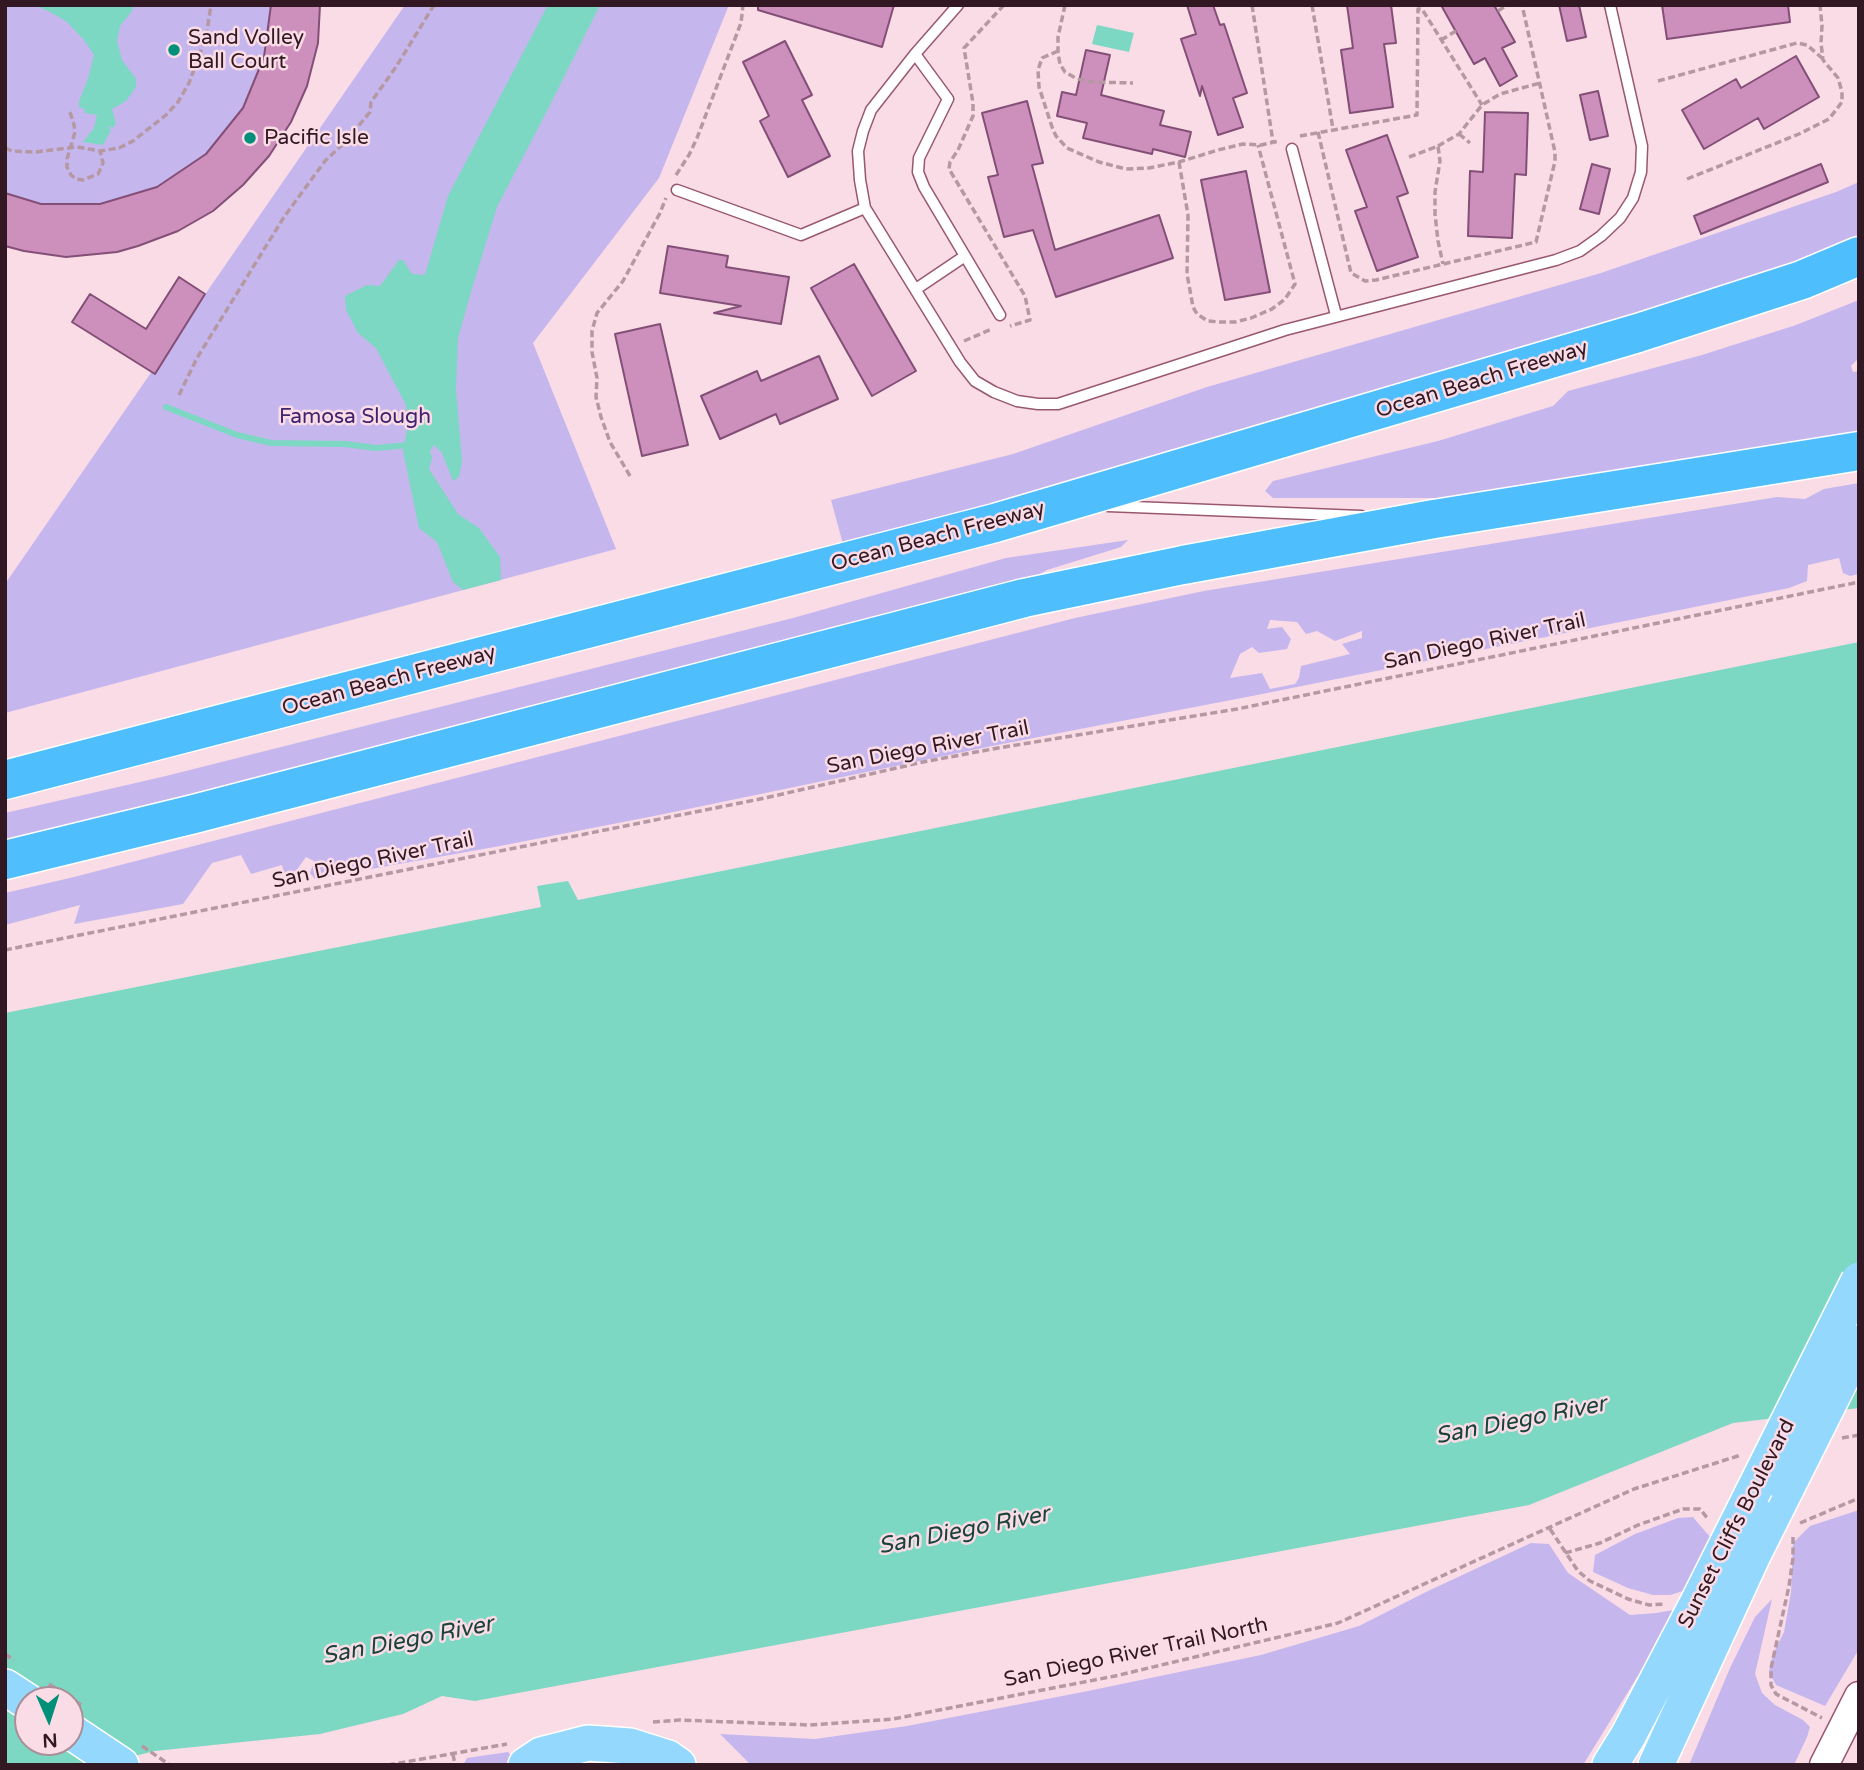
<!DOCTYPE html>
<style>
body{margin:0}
#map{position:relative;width:1864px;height:1770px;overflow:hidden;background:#fadce6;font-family:"Varela Round",sans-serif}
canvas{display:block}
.frame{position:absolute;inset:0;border:7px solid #321822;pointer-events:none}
.north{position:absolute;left:14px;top:1686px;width:70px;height:70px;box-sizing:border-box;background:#fadce6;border:2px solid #aa8e98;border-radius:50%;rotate:177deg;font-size:19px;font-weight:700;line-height:28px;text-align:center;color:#321822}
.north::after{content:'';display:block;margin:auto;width:24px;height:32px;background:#008f79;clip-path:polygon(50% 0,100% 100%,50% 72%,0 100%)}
</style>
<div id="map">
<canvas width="1864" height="1770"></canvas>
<div class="frame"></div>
<div class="north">N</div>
</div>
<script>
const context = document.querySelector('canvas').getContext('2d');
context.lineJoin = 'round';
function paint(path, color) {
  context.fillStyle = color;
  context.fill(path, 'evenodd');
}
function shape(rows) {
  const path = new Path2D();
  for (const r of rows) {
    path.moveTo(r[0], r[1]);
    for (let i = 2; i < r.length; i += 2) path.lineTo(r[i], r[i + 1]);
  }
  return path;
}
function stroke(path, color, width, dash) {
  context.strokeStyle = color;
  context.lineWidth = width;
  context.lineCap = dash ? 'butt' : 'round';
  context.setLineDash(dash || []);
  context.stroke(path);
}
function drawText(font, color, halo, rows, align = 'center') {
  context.font = font + ' "Varela Round",sans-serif';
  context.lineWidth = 5;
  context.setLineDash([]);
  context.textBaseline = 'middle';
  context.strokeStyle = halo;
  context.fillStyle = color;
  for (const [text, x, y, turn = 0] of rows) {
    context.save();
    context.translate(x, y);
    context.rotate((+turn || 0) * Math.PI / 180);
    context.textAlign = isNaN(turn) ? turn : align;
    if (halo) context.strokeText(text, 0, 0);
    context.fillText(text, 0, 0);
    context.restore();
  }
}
paint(shape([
 [5,5,271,5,264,57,243,108,206,154,157,187,100,204,41,204,5,193],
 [405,5,729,5,659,178,533,343,616,549,5,713,5,584],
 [1859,182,1859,240,1616,325,1013,498,843,544,831,500,1013,454,1207,387,1601,273,1836,192],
 [1859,300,1859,358,1851,366,1853,372,1859,371,1859,437,1460,498,1273,498,1265,491,1273,481,1438,441,1553,406,1568,391,1702,355,1796,325],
 [1859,483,1859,574,1850,576,1843,573,1839,558,1808,565,1807,581,1789,588,1252,696,997,745,659,815,500,846,315,879,310,873,314,861,306,857,291,878,285,878,282,865,251,874,241,855,212,863,183,904,74,924,80,905,5,925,5,893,74,877,1075,618,1204,591,1777,497,1805,499,1824,489],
 [1270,620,1297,622,1306,634,1317,631,1335,641,1362,631,1362,638,1342,644,1350,654,1301,666,1299,678,1295,684,1270,689,1262,673,1230,678,1240,654,1252,647,1259,653,1287,649,1291,639,1282,627,1267,629],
 [1128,540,1121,547,1047,570,1024,583,5,845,5,813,166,776,793,618,1006,558],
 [1859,1510,1859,1649,1825,1706,1776,1685,1769,1672,1773,1654,1784,1632,1791,1592,1793,1543,1810,1526],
 [1693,1517,1710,1537,1683,1591,1670,1595,1653,1595,1628,1588,1593,1572,1595,1555,1635,1534,1678,1518],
 [1531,1543,1549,1544,1568,1573,1630,1615,1656,1613,1679,1609,1583,1765,751,1765,720,1734,815,1739,907,1726,1088,1691,1261,1655,1359,1626,1428,1591],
 [1772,1599,1755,1674,1762,1693,1775,1705,1803,1720,1810,1727,1807,1737,1794,1765,1689,1765,1730,1668,1755,1617],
 [508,1752,517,1763,516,1765,463,1765,467,1758]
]), '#c5b6ee');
paint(shape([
 [34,5,134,5,132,11,120,26,117,41,122,60,136,79,136,87,126,101,112,109,116,123,113,128,107,126,111,130,103,145,83,142,94,128,97,115,85,113,84,109,79,107,79,101,88,79,94,55,84,40,66,21,50,12],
 [548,5,600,5,547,111,497,207,473,285,458,338,456,389,462,461,459,477,453,481,442,453,434,445,430,451,432,458,429,469,458,514,479,528,500,557,501,580,463,590,453,582,437,542,419,528,403,451,408,425,406,405,376,348,358,333,346,310,345,296,367,285,380,286,399,260,403,260,412,274,425,275,448,196],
 [1097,25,1134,33,1129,52,1092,44],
 [1859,642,1859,1408,1733,1423,1529,1505,475,1701,442,1696,403,1714,320,1734,155,1751,98,1765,5,1765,5,1013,541,907,537,886,568,881,578,900],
 [28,1700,70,1700,70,1742,28,1742]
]), '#7cd8c2');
stroke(shape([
 [166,407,237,435,271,443,345,444,376,448,409,445]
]), '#7cd8c2', 6);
const building = shape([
 [271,5,320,5,318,43,307,86,291,122,269,156,243,185,213,211,178,231,138,246,117,252,66,257,24,251,5,246,5,193,41,204,100,204,157,187,206,154,243,108,264,57,271,5],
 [758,5,894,5,882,47,758,10,758,5],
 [1187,5,1213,5,1220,25,1224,24,1247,93,1233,98,1243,127,1218,135,1202,86,1200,96,1181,39,1196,34,1187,5],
 [1347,5,1391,5,1396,43,1384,44,1393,107,1350,113,1341,50,1353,48,1347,5],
 [1441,5,1494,5,1515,42,1502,48,1517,76,1500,86,1485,58,1474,64,1441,5],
 [1559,5,1579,5,1586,37,1567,41,1559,5],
 [1662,5,1788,5,1790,22,1667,39,1662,5],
 [785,41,812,95,802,100,830,156,788,177,760,121,769,116,743,62,785,41],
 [1086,50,1110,55,1101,95,1164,111,1160,125,1191,132,1185,157,1153,149,1152,154,1083,138,1087,123,1057,116,1062,92,1076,95,1086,50],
 [1796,56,1819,97,1764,129,1758,118,1704,149,1682,110,1736,79,1741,88,1796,56],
 [1598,91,1608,136,1590,140,1580,95,1598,91],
 [1027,101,1043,163,1032,165,1055,250,1159,215,1173,258,1056,297,1033,230,1004,237,988,177,998,175,982,113,1027,101],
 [1485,112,1528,113,1526,175,1515,174,1512,238,1468,236,1470,171,1483,172,1485,112],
 [1387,135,1408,193,1397,197,1418,257,1377,271,1355,211,1367,207,1346,150,1387,135],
 [1592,164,1610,169,1599,214,1580,209,1592,164],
 [1821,164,1828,182,1701,234,1694,216,1821,164],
 [1246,171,1270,292,1225,300,1201,180,1246,171],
 [668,246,728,256,726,267,789,277,781,324,714,313,741,306,660,293,668,246],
 [854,264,916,371,872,396,811,288,854,264],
 [179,277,205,294,155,374,72,322,90,294,146,329,179,277],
 [660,324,688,445,642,456,615,334,660,324],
 [819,356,838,399,780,424,776,414,720,439,701,396,757,371,761,381,819,356]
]);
paint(building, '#cd90bd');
stroke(building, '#834f76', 2);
const service = shape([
 [958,5,915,54,871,110,863,131,858,151,860,180,865,208,960,362,975,381,994,392,1017,401,1038,404,1058,404,1285,330,1556,260,1580,251,1601,236,1620,218,1633,198,1641,172,1642,146,1610,5],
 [915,54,948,99,919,158,918,172,924,187,965,256,916,289],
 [1292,149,1336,315],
 [677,190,801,235,865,208],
 [965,256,1000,315],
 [1108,506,1361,516]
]);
const tertiary = shape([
 [1824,1765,1859,1696]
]);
const primary = shape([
 [5,1687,28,1702],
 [70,1731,121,1765],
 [526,1765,541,1755,588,1743,630,1746,668,1758,678,1765],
 [1610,1765,1628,1736,1698,1602,1752,1494],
 [1656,1765,1753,1555,1787,1487]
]);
const motorway = shape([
 [5,780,995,523,1638,333,1802,280,1859,256],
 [5,860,194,814,1024,598,1183,565,1434,519,1859,451]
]);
stroke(service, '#985870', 13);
stroke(tertiary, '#985870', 31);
stroke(primary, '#fff', 38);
stroke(motorway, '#fff', 41);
stroke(shape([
 [1004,5,964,48,973,103,973,116,958,150,950,162,949,169,1025,296,1030,320,1010,326],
 [1065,5,1058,37,1058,53,1060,64,1065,72,1077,79,1094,82,1133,83],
 [1252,5,1273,142],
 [1312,5,1333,129],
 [1498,11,1507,5],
 [1441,40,1456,31],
 [1058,51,1042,58,1038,70,1039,87,1052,127,1056,136,1067,148,1099,162,1126,169,1149,168,1179,162,1218,150,1243,144,1261,145,1279,141],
 [1658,81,1797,43,1807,45,1822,58],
 [70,112,74,125,75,132,67,159,67,167,71,175,76,179,83,180,98,174,103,163,100,151],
 [1318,132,1351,273,1365,281,1376,280,1536,242,1555,161,1555,152,1522,5],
 [1459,134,1470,143],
 [1300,136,1417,115,1418,9,1422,9,1482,105],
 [1438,146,1459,134,1482,105,1500,94,1540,83],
 [5,148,12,151,35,152,77,147,100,151,119,148,133,141,166,115,178,102,189,83,206,37,211,5],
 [1409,157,1438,146,1440,161,1435,192,1435,214,1438,241,1443,264],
 [1179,162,1188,215,1187,274,1193,307,1197,314,1208,321,1220,322,1235,322,1251,318,1272,309,1285,299,1295,284,1258,145],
 [676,175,689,155,697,138,741,23,743,5],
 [1687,179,1799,134,1829,119,1842,102,1842,92,1838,78,1823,60,1821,43,1822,26,1820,5],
 [964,341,992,329],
 [179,395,197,358,284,217,325,161,346,141,370,112,371,102,396,67,434,5],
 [630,476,610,442,601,417,596,397,597,378,592,352,592,331,597,313,623,281,660,213,666,198],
 [5,950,765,798,923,762,998,748,1237,709,1859,582],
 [1842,1438,1859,1435],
 [1800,1523,1859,1498],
 [1550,1529,1578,1571,1590,1581,1628,1599,1649,1605,1665,1604],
 [1793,1537,1793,1558,1789,1586,1771,1668,1771,1685,1776,1694,1822,1718],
 [1565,1553,1600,1543,1638,1525,1683,1509,1700,1509,1708,1519],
 [5,1654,14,1660],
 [49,1684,81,1705],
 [653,1722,679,1720,810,1725,893,1719,1115,1676,1338,1623,1634,1489,1741,1455],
 [142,1746,170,1765],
 [453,1754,455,1765],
 [388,1765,507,1744]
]), '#b598a2', 3.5, [7, 3.5]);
stroke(service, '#fff', 10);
stroke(tertiary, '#fff', 28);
stroke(primary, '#95d8fe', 35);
stroke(motorway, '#4ebefd', 38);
const primaryBridge = shape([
 [1787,1487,1859,1343],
 [1752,1494,1859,1280]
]);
stroke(primaryBridge, '#fff', 38, []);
stroke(primaryBridge, '#95d8fe', 35);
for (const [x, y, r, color] of [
 [174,50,7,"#008f79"],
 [250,138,7,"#008f79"]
]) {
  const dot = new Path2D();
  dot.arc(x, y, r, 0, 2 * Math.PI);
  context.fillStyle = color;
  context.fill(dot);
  stroke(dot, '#fadce6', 2.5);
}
drawText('21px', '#321822', '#fadce6', [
 ["Sand Volley",188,38],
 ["Ball Court",188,62],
 ["Pacific Isle",264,138]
], 'left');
drawText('21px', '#321822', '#fadce6', [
 ["Ocean Beach Freeway",1482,380,-17],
 ["Ocean Beach Freeway",938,537,-15],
 ["San Diego River Trail",1485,642,-12],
 ["Ocean Beach Freeway",389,681,-15],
 ["San Diego River Trail",928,748,-11],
 ["San Diego River Trail",373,861,-12],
 ["Sunset Cliffs Boulevard",1737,1524,-63],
 ["San Diego River Trail North",1136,1653,-12]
]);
drawText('21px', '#3f236e', '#fadce6', [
 ["Famosa Slough",355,417]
]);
drawText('italic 23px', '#19433a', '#fadce6', [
 ["San Diego River",1521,1421,-11],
 ["San Diego River",964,1531,-11],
 ["San Diego River",408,1641,-11]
]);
</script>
